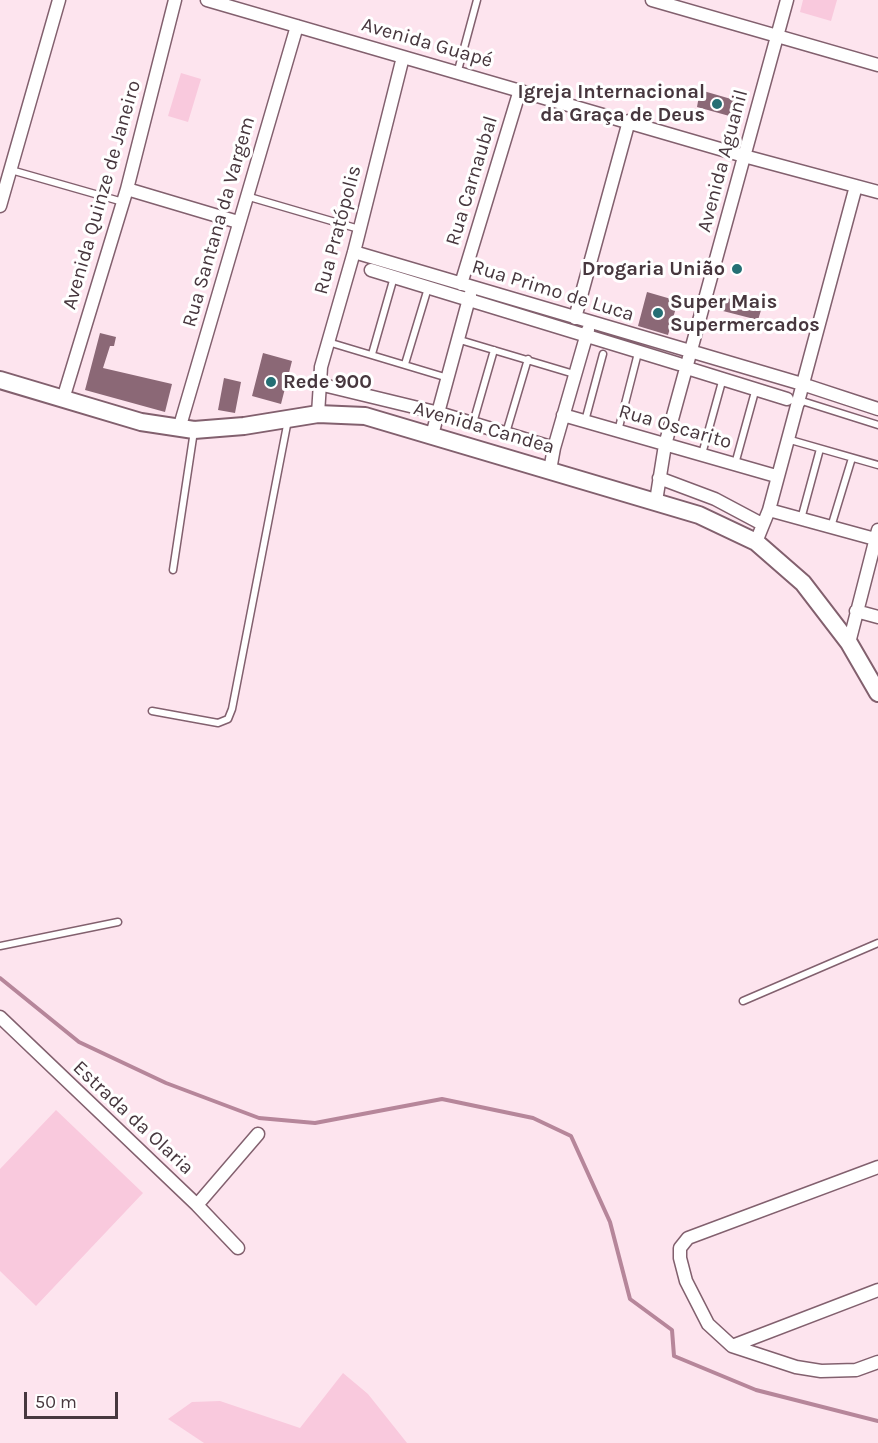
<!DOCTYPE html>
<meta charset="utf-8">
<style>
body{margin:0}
#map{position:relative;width:878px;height:1443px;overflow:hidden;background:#fde4ee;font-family:Karla,sans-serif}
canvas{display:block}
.scale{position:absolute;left:24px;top:1392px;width:94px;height:27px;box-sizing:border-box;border:3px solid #47373e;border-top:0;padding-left:8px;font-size:18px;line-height:21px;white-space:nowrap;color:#47373e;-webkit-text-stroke:4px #fff;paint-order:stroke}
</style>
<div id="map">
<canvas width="878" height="1443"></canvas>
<div class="scale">50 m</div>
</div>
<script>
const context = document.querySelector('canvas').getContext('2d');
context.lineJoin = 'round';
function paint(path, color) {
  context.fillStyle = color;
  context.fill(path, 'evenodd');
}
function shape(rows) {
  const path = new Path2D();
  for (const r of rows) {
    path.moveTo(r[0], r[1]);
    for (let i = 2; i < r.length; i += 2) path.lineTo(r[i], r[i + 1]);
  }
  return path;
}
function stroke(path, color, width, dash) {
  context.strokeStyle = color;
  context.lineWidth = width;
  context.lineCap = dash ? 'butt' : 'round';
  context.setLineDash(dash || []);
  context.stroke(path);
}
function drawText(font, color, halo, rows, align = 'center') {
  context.font = font + ' Karla,sans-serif';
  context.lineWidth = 6;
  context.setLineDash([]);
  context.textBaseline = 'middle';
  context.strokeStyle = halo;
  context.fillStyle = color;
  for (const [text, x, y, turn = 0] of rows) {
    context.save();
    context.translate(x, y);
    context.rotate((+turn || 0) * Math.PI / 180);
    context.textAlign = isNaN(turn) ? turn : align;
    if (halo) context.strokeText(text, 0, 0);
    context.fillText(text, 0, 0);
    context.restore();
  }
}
paint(shape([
 [803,0,837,0,831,21,800,12],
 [181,73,201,79,188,122,168,116],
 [56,1110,143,1193,36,1306,0,1271,0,1169],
 [343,1373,368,1394,407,1443,204,1443,168,1419,192,1402,220,1401,300,1428]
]), '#f9c9dd');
stroke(shape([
 [0,978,79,1042,166,1083,259,1118,315,1123,442,1099,533,1118,571,1136,610,1222,630,1299,672,1330,674,1356,756,1390,878,1421]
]), '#b6869a', 4);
paint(shape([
 [700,90,738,101,733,117,697,107],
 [647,292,678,301,668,335,638,326],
 [727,298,762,307,758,320,723,311],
 [100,333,116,337,114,346,110,346,103,368,172,384,165,412,85,390],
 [263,353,292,361,281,404,252,396],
 [224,378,241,382,235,413,218,410]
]), '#8b6876');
const service = shape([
 [457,74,477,0],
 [11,170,123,202],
 [246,196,359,229],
 [460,340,574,374],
 [328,342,448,378],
 [372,354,394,277],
 [405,364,428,288],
 [801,404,802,401,878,425],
 [585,421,603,354],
 [473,423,494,350],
 [618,431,638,353],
 [506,433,528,359],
 [787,439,878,465],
 [702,454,723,378],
 [735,464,756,388],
 [801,519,820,449],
 [831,527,852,458],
 [173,570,194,431],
 [152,711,218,723,228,719,232,709,288,420],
 [0,946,118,922],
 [743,1001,878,943]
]);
const minor = shape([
 [207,0,744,156,878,192],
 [652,0,878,65],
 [127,189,238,222],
 [0,206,59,0],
 [354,252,802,384,878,409],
 [371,270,679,364],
 [461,284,520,90],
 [575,318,629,121],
 [687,368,787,399],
 [319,384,439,413,554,448],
 [63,399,127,189,175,0],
 [318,414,321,367,354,252,403,57],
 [563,415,776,476],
 [179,429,297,26],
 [432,435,470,295],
 [550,470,554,448,588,330],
 [659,478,715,499,762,524],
 [656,501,665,445,787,0],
 [769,510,875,539],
 [756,542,769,510,856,186],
 [856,611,878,617],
 [849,643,878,530],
 [0,1017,197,1205,238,1248],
 [878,1167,688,1238,680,1248,680,1258,686,1281,708,1324,732,1346,796,1367,821,1371,856,1370,878,1362],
 [197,1205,258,1134],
 [732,1346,878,1290]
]);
const secondary = shape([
 [0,380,141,422,194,430,244,426,318,414,365,416,699,515,756,542,803,583,849,643,878,693]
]);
stroke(service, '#82606e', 9);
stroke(minor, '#82606e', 15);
stroke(secondary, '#82606e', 20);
stroke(service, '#fff', 6);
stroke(minor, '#fff', 12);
stroke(secondary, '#fff', 16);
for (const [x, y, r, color] of [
 [717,104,6,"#246f74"],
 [737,269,6,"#246f74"],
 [658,313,6,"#246f74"],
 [271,382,6,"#246f74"]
]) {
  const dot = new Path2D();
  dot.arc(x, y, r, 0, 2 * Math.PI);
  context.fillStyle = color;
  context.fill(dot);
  stroke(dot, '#fff', 2);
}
drawText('20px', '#47373e', '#fff', [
 ["Avenida Guapé",427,43,16],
 ["Avenida Aguanil",723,161,-75],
 ["Rua Carnaubal",472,181,-73],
 ["Avenida Quinze de Janeiro",102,195,-74],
 ["Rua Santana da Vargem",219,222,-74],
 ["Rua Pratópolis",338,230,-75],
 ["Rua Primo de Luca",553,291,17],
 ["Rua Oscarito",675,427,16],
 ["Avenida Candea",484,428,16],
 ["Estrada da Olaria",133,1118,43]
]);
drawText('bold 20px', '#47373e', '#fff', [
 ["Igreja Internacional",705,92],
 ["da Graça de Deus",705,115],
 ["Drogaria União",725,269],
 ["Super Mais",670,302,"left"],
 ["Supermercados",670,325,"left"],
 ["Rede 900",283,382,"left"]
], 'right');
</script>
